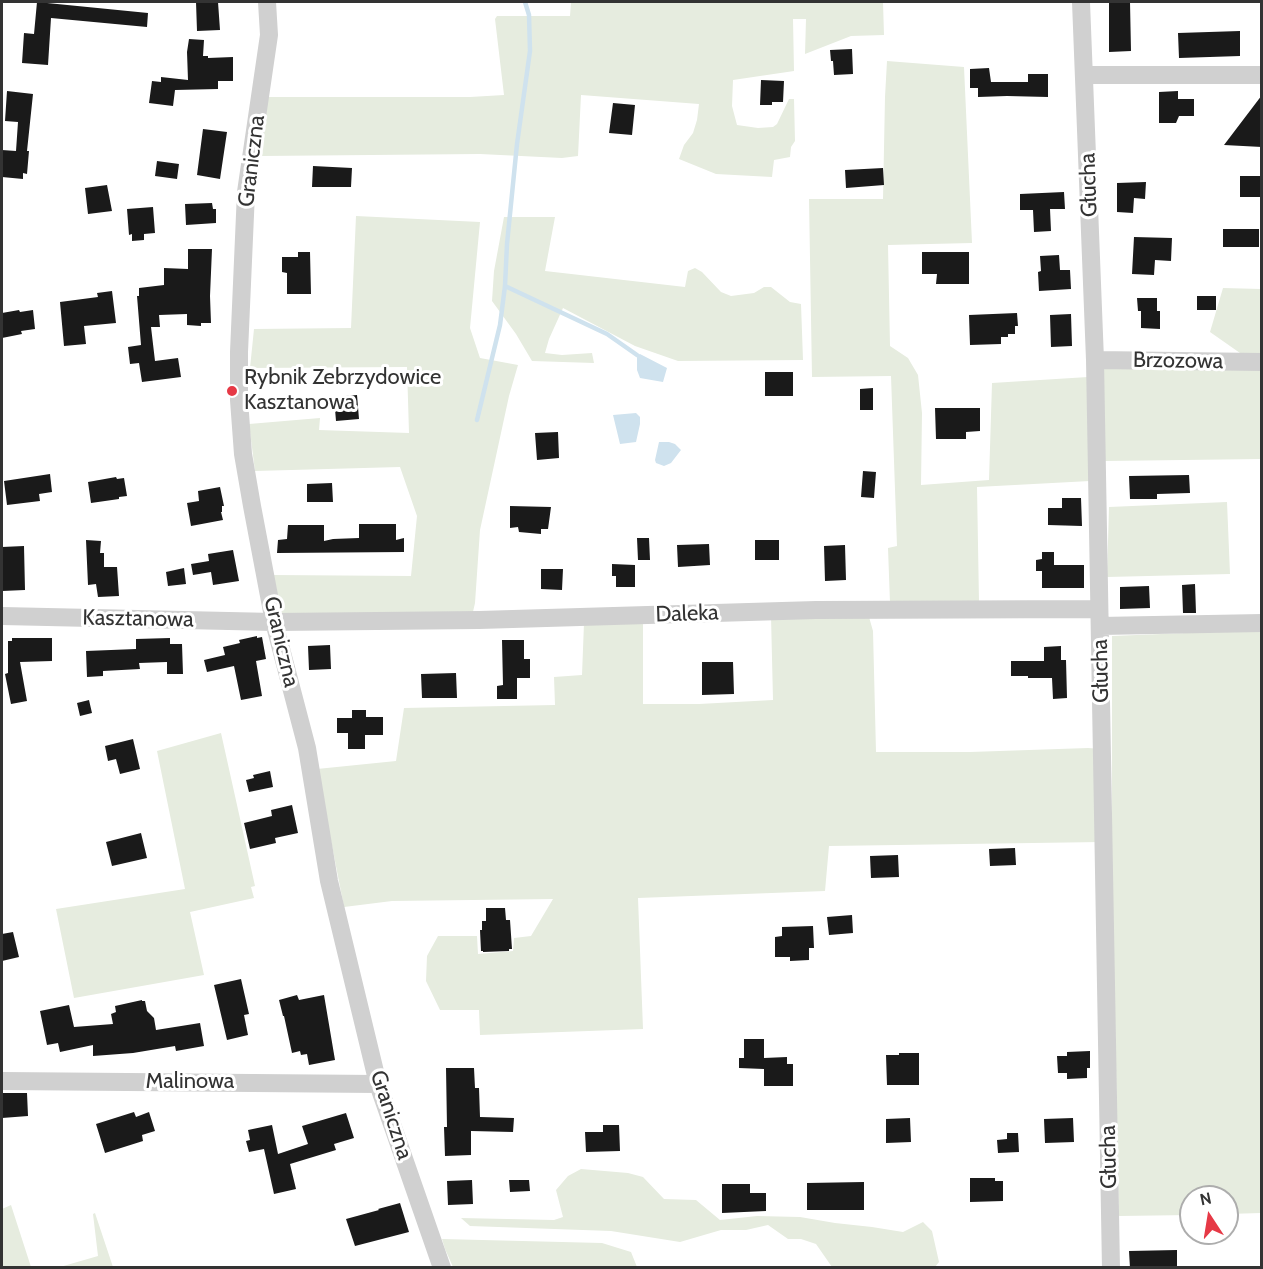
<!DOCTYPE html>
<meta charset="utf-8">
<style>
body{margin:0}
#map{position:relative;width:1263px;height:1269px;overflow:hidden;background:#fff;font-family:Cabin,sans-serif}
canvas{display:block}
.frame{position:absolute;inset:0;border:3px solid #333;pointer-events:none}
.north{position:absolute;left:1179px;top:1185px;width:60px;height:60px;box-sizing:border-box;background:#fff;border:2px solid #adadad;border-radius:50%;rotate:348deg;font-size:16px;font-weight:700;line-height:24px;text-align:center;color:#333}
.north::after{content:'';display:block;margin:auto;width:21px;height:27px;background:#e63946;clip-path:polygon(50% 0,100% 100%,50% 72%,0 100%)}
</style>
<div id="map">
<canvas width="1263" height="1269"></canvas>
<div class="frame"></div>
<div class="north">N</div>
</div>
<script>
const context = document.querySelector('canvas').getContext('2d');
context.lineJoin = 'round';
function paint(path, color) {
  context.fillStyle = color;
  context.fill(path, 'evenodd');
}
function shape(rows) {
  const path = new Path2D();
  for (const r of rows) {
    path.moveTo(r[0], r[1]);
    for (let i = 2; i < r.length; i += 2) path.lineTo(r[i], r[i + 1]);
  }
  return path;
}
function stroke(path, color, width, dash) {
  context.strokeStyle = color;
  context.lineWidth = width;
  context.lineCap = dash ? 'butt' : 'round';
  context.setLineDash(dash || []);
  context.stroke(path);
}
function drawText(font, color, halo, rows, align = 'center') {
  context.font = font + ' Cabin,sans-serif';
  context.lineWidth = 6;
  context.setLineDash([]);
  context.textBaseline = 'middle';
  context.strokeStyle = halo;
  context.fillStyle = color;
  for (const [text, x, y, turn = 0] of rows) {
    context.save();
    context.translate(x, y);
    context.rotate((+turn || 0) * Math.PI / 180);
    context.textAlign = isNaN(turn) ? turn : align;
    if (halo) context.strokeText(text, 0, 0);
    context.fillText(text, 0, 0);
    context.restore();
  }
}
paint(shape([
 [571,2,883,2,884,35,851,36,805,54,806,19,793,19,794,71,733,80,732,106,737,125,758,128,773,127,777,124,789,99,794,99,795,141,791,147,790,157,774,160,772,177,716,174,679,159,684,145,693,133,697,120,699,104,581,95,578,156,562,158,480,154,261,156,268,97,470,97,504,95,495,19,497,16,570,16],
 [887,61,964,67,972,243,888,245,890,346,908,358,918,375,922,413,921,485,989,480,992,383,1088,377,1090,481,977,487,979,602,890,603,888,548,897,546,891,376,812,377,809,199,883,199,885,97],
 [356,216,480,222,470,328,480,358,518,365,509,396,480,530,475,603,472,616,279,615,273,575,411,576,417,516,400,467,255,471,249,424,320,418,319,430,409,433,407,367,250,368,254,329,351,328],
 [504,217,555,217,545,271,685,287,688,271,695,268,702,272,721,292,731,296,754,293,764,287,771,287,790,302,801,304,803,360,678,361,635,346,563,308,549,339,545,353,562,355,592,353,594,363,532,361,516,334,492,301,494,271],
 [1223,288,1261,289,1261,354,1240,353,1210,332],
 [1101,364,1261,366,1261,459,1105,461],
 [1227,502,1230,574,1107,577,1109,507],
 [771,616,869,617,873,631,876,752,970,752,1088,748,1102,749,1101,842,829,846,825,891,638,898,643,1029,480,1035,479,1010,440,1010,426,981,427,956,438,936,477,936,478,954,513,951,514,938,531,936,553,899,392,901,344,907,317,769,396,761,404,708,555,705,554,677,582,675,584,623,643,621,643,704,699,704,773,700],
 [1261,630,1261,1213,1227,1214,1227,1197,1191,1197,1191,1215,1119,1216,1112,873,1112,636],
 [221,733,255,886,251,887,254,898,190,912,204,975,74,998,56,909,185,889,157,751],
 [581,1169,628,1173,643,1177,664,1199,696,1200,720,1220,757,1216,800,1217,835,1223,872,1227,903,1232,923,1222,932,1231,939,1262,935,1267,832,1267,816,1244,801,1239,788,1239,768,1225,746,1230,721,1230,680,1242,611,1231,470,1226,461,1218,554,1220,563,1217,556,1190,568,1176],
 [11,1205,31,1267,2,1267,2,1209],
 [95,1213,113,1267,60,1267,98,1256,93,1214],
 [442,1239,602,1243,631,1252,637,1267,453,1267,445,1249]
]), '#e6ecdf');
paint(shape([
 [640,354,667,368,663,382,640,378,637,370,637,355],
 [636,413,640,417,640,424,636,442,620,444,613,415],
 [659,442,669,442,675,444,681,450,671,463,664,466,656,463,655,460]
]), '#cfe2ee');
stroke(shape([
 [505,286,607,334,637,355],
 [477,420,500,325,505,286,507,244,517,144,530,51,529,15,525,2]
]), '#cfe2ee', 4.5);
paint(shape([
 [37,2,148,13,147,27,51,18,48,65,22,63,24,33,34,34],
 [196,2,218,2,220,30,197,31],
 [1109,2,1130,2,1131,51,1109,52],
 [1240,31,1240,56,1179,58,1178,33],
 [189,39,204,40,203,56,208,56,208,58,233,57,233,81,218,81,218,89,175,90,173,106,149,103,152,81,161,82,161,77,188,80,187,52],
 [852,49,853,74,834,75,833,61,831,61,830,50],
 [989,68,991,82,1028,82,1028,74,1048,74,1048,97,1007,96,978,97,978,88,970,88,970,69],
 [761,80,784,81,783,102,772,102,772,105,760,105],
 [7,91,33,94,27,151,29,151,27,174,23,173,23,179,2,177,2,150,16,151,18,122,5,121],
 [1178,91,1178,99,1194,99,1194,116,1179,116,1176,123,1159,123,1159,92],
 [1262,95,1262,147,1224,145],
 [613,103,635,105,632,135,609,133],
 [203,129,227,132,220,179,197,175],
 [157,161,179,164,177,179,155,176],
 [313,166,352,168,351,187,312,187],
 [883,168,884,185,846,188,845,170],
 [1240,176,1261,176,1261,197,1240,197],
 [1146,182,1145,199,1134,198,1133,213,1117,212,1117,183],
 [107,185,112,211,88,214,85,188],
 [1064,192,1065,209,1050,209,1051,231,1034,232,1033,210,1020,210,1020,194],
 [212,203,213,209,216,209,216,223,186,225,185,204],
 [153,207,155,233,144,234,144,240,132,241,132,234,129,235,127,209],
 [1223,229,1259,229,1259,247,1223,247],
 [1134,237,1172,238,1171,261,1155,260,1154,275,1132,274],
 [188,249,212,249,210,296,211,323,201,323,201,326,187,325,187,314,159,315,160,327,151,327,155,361,178,358,181,377,142,382,139,363,130,364,128,347,141,345,137,296,139,296,139,288,164,285,164,268,188,269],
 [298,252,310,252,311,294,287,294,287,273,282,272,282,257,298,257],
 [922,252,969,252,969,284,936,284,937,274,922,274],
 [1059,255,1060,270,1070,270,1071,289,1039,291,1038,272,1041,271,1040,256],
 [112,291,116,323,84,326,86,344,64,346,60,302,98,297,97,293],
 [1197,296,1216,296,1216,310,1197,310],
 [1137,298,1157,298,1157,311,1160,311,1160,329,1141,328,1141,311,1138,311],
 [19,310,20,312,33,310,35,329,21,331,22,334,2,338,2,313],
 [1017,313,1018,326,1015,326,1015,334,1008,334,1008,337,1001,337,1001,344,970,345,969,315],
 [1071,314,1072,346,1051,347,1050,315],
 [765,372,793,372,793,396,765,396],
 [873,388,873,410,860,410,860,389],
 [357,395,359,419,336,421,334,397],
 [935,408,980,408,980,431,966,432,966,439,936,439],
 [558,432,559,458,537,460,535,433],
 [863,471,876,472,874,498,861,497],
 [50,474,52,492,39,494,40,501,7,505,4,481],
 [1189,475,1190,493,1157,494,1157,499,1130,499,1129,476],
 [116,477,117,479,124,478,127,496,119,497,119,499,91,503,88,482],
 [332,483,333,502,307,502,307,484],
 [220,487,224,506,222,506,222,512,221,512,223,520,191,526,187,503,199,501,198,491],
 [1062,498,1081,498,1082,526,1048,525,1048,508,1062,508],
 [510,506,551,507,548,529,541,529,541,534,519,532,518,527,510,528],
 [359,524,396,524,396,540,404,538,404,552,277,553,278,540,287,539,288,525,324,525,324,541,333,539,359,538],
 [637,538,649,538,650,560,638,560],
 [86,540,101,541,100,553,104,553,104,567,117,567,119,596,98,597,96,584,88,585],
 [755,540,779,540,779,560,755,560],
 [709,544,710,565,678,567,677,545],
 [845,545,846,580,825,581,824,546],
 [24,546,25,590,2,591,2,547],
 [233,550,239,581,213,585,211,572,193,575,191,564,209,561,208,554],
 [1042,552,1054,552,1054,565,1084,565,1084,588,1042,588,1042,571,1036,571,1036,560,1042,559],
 [612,564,635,565,635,587,616,587,616,576,612,576],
 [184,568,186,584,168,586,166,572],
 [541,569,563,569,562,590,541,589],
 [1195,584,1196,613,1183,613,1182,585],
 [1149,586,1150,608,1120,609,1120,587],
 [257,636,257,638,262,637,266,659,256,661,262,696,241,700,234,666,207,672,204,660,225,655,223,647,240,643,239,640],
 [12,638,52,638,52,661,20,662,27,701,11,704,5,674,8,673,8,641,12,641],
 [170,638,170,644,182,644,183,674,167,674,167,662,139,663,140,669,103,671,103,676,87,677,86,651,136,649,136,639],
 [502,640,524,640,524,659,530,659,530,678,517,678,517,699,497,699,497,686,503,685],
 [330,645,331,669,309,670,308,646],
 [1061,646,1061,660,1066,660,1067,698,1053,699,1052,678,1028,678,1028,676,1011,676,1011,661,1044,661,1044,647],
 [702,662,733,662,734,694,702,695],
 [456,673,457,698,422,698,421,674],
 [89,700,92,713,80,716,77,703],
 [352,710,366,710,366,717,383,717,383,735,365,735,365,749,348,749,348,733,337,733,337,718,352,718],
 [133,739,140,769,120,774,116,759,108,761,105,746],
 [270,771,273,787,249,792,246,780,254,778,253,775],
 [292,805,298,833,275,838,276,843,250,849,244,823,272,816,271,810],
 [141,833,147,858,112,866,106,842],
 [1015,848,1016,865,990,866,989,849],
 [898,855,899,877,871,878,870,856],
 [486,908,505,908,506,920,510,920,512,949,509,949,509,951,483,952,483,951,481,951,480,930,482,930,482,921,486,921],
 [852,915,853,933,829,935,827,917],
 [813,926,814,948,809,948,809,960,790,961,790,957,775,957,775,937,782,936,782,927],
 [13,932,19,957,2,961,2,934],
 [241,979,249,1014,244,1015,248,1035,227,1040,214,985],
 [297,995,299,1000,324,995,335,1060,309,1065,307,1054,301,1055,300,1051,292,1053,284,1016,283,1016,279,1000],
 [142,1000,142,1001,145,1001,147,1011,154,1018,156,1030,200,1023,204,1046,176,1051,175,1046,133,1053,93,1056,93,1045,60,1052,58,1043,47,1045,40,1011,69,1005,74,1027,113,1024,111,1014,116,1012,115,1006],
 [744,1039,764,1039,764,1058,787,1057,787,1064,793,1064,793,1086,764,1086,764,1069,739,1068,739,1058,744,1058],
 [1090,1051,1090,1068,1087,1068,1087,1078,1067,1079,1067,1073,1058,1073,1057,1056,1067,1056,1067,1052],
 [899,1053,919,1053,919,1085,887,1085,886,1055,899,1055],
 [446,1068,474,1068,475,1088,479,1088,480,1117,514,1118,513,1132,471,1131,471,1155,445,1156,444,1127,447,1127],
 [2,1093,27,1093,28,1116,2,1118],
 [134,1112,136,1117,149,1112,155,1131,142,1135,143,1141,105,1153,96,1124],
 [346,1113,354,1138,334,1144,336,1150,290,1164,296,1189,274,1194,264,1149,249,1152,246,1141,250,1140,248,1130,272,1125,278,1154,308,1144,302,1126],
 [910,1118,911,1142,886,1143,886,1119],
 [1073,1118,1074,1142,1045,1143,1044,1119],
 [603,1125,619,1125,620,1151,586,1152,585,1132,603,1132],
 [1007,1133,1018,1133,1019,1152,998,1153,997,1140,1007,1139],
 [970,1178,995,1178,995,1181,1003,1181,1003,1201,970,1202],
 [472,1180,473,1204,448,1205,447,1181],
 [509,1180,529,1180,530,1191,510,1192],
 [864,1182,864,1210,807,1210,807,1183],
 [722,1184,750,1184,750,1193,766,1193,766,1211,722,1213],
 [400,1203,409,1232,355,1246,346,1219,379,1210,378,1209],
 [1177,1250,1177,1268,1130,1268,1129,1251]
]), '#1a1a1a');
stroke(shape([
 [267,2,269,35,246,192,239,352,239,400,243,454,252,506,274,622,307,748,329,881,378,1084,442,1268],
 [1081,2,1095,360,1111,1268],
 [1085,75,1262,75],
 [1095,360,1262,362],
 [2,616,274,622,479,620,816,610,1099,609],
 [1100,626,1262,623],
 [2,1081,378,1084]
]), '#d0d0d0', 18);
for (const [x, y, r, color] of [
 [232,391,6,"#e63946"]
]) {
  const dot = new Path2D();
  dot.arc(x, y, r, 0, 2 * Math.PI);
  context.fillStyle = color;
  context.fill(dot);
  stroke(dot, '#fff', 2);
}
drawText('22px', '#333', '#fff', [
 ["Graniczna",252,161,-83],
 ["Głucha",1089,185,-92],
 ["Brzozowa",1178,361,1],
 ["Daleka",687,614,-2],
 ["Kasztanowa",138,619,1],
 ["Graniczna",281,642,77],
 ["Głucha",1101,671,-91],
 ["Malinowa",190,1082],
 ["Graniczna",391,1115,72],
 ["Głucha",1109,1157,-91]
]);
drawText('22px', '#333', '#fff', [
 ["Rybnik Zebrzydowice",244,378],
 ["Kasztanowa",244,403]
], 'left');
</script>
